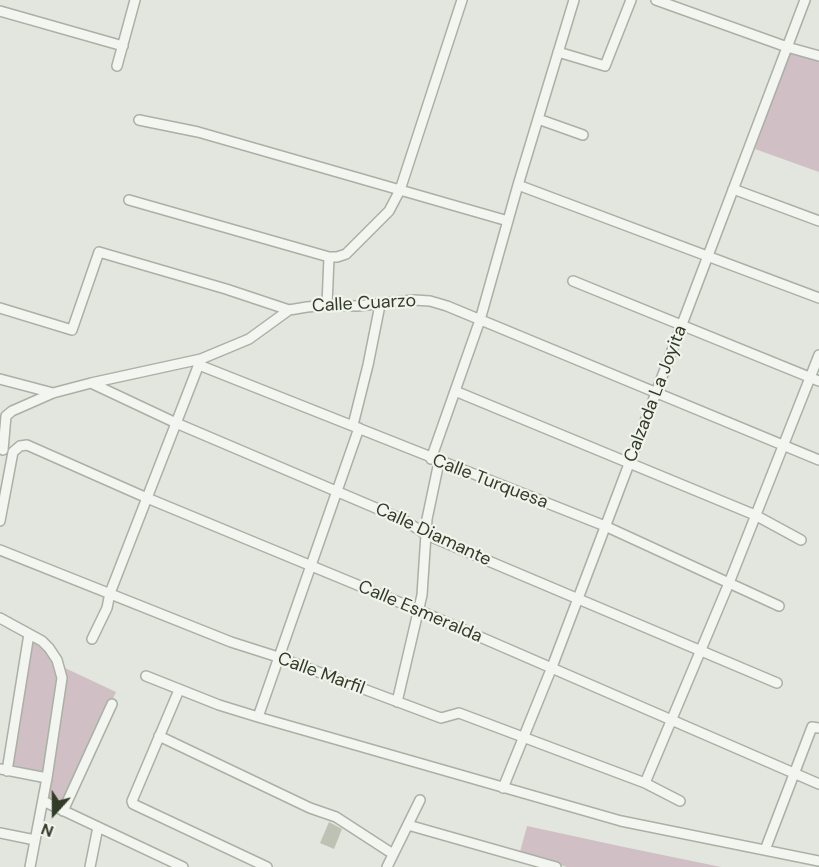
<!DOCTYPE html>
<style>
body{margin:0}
#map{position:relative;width:819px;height:867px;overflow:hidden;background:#e2e6de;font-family:"DM Sans",sans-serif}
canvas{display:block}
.north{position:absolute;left:24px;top:783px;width:60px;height:60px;-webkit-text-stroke:4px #f1f4ed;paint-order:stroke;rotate:201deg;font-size:16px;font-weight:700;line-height:24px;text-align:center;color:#323c28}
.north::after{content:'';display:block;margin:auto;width:21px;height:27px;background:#323c28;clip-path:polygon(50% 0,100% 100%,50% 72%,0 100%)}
</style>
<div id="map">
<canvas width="819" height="867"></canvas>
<div class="north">N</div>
</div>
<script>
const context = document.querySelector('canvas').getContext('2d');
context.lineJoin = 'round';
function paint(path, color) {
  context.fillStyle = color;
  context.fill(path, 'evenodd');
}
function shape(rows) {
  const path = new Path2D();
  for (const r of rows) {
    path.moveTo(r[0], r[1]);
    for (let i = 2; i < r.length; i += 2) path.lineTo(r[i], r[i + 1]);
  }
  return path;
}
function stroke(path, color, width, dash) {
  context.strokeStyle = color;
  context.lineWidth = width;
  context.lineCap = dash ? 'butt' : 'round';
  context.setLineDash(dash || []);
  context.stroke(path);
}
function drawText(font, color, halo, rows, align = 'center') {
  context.font = font + ' "DM Sans",sans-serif';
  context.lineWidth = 4.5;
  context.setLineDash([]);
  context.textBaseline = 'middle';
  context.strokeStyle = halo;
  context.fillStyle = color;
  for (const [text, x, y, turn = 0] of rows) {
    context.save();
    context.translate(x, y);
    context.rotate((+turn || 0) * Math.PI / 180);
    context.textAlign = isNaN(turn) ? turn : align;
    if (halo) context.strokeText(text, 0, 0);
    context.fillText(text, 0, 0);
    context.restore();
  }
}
paint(shape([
 [789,52,819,60,819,172,755,149],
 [31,638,44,648,55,661,60,678,45,776,11,769],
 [65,668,116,692,63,807,45,800],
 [527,826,624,847,721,867,567,867,520,852]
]), '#d0bfc5');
paint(shape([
 [329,822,342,829,334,849,320,843]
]), '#bcc3b5');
const minor = shape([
 [656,0,787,47,819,56],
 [0,11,123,46],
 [558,52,605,66,631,0],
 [117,66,135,0],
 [538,119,583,135],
 [139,120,198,132,508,221],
 [518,185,819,298],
 [733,189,819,221],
 [129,200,329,257,337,257,346,254,389,211,400,190,462,0],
 [573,281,819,381],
 [327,305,329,257],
 [0,308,72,330,99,252,226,289,289,310],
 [199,365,605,526,779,606],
 [0,379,53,393],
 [91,383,176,423,404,520,427,535,777,683],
 [455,391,755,515,801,540],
 [353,425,368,365,380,305],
 [3,450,6,416,12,411,53,393,91,383,201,359,249,339,289,310,307,307,327,305,357,306,414,300,430,301,447,306,819,460],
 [431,459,480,320,518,185,574,0],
 [0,521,13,452,20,446,27,445,147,498,418,610,819,784],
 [0,550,231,642,278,657,441,718,459,713,645,783,680,801],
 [0,618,42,641,49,648,57,660,62,678,47,778,30,867],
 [92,639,107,608,110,593,201,359],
 [146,676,219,705,258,717,621,821,819,861],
 [179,690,132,801,133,804,267,867],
 [397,702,422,595,427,519,439,462],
 [258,717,359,428],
 [159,736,310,808,336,817,393,854],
 [0,769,47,778],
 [7,771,29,634],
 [645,783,729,583,819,355],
 [503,788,552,667,805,0],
 [43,801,183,867],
 [63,811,112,704],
 [408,825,556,867],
 [0,833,35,840],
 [765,850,812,727,819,728],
 [90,867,98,827],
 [387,867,420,800]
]);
stroke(minor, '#aab0a4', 12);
stroke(minor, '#f2f5f0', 9);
drawText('18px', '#323c28', '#f1f4ed', [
 ["Calle Cuarzo",364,304,-3],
 ["Calzada La Joyita",656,394,-69],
 ["Calle Turquesa",490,482,21],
 ["Calle Diamante",433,535,25],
 ["Calle Esmeralda",420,612,23],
 ["Calle Marfil",321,674,20]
]);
</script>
